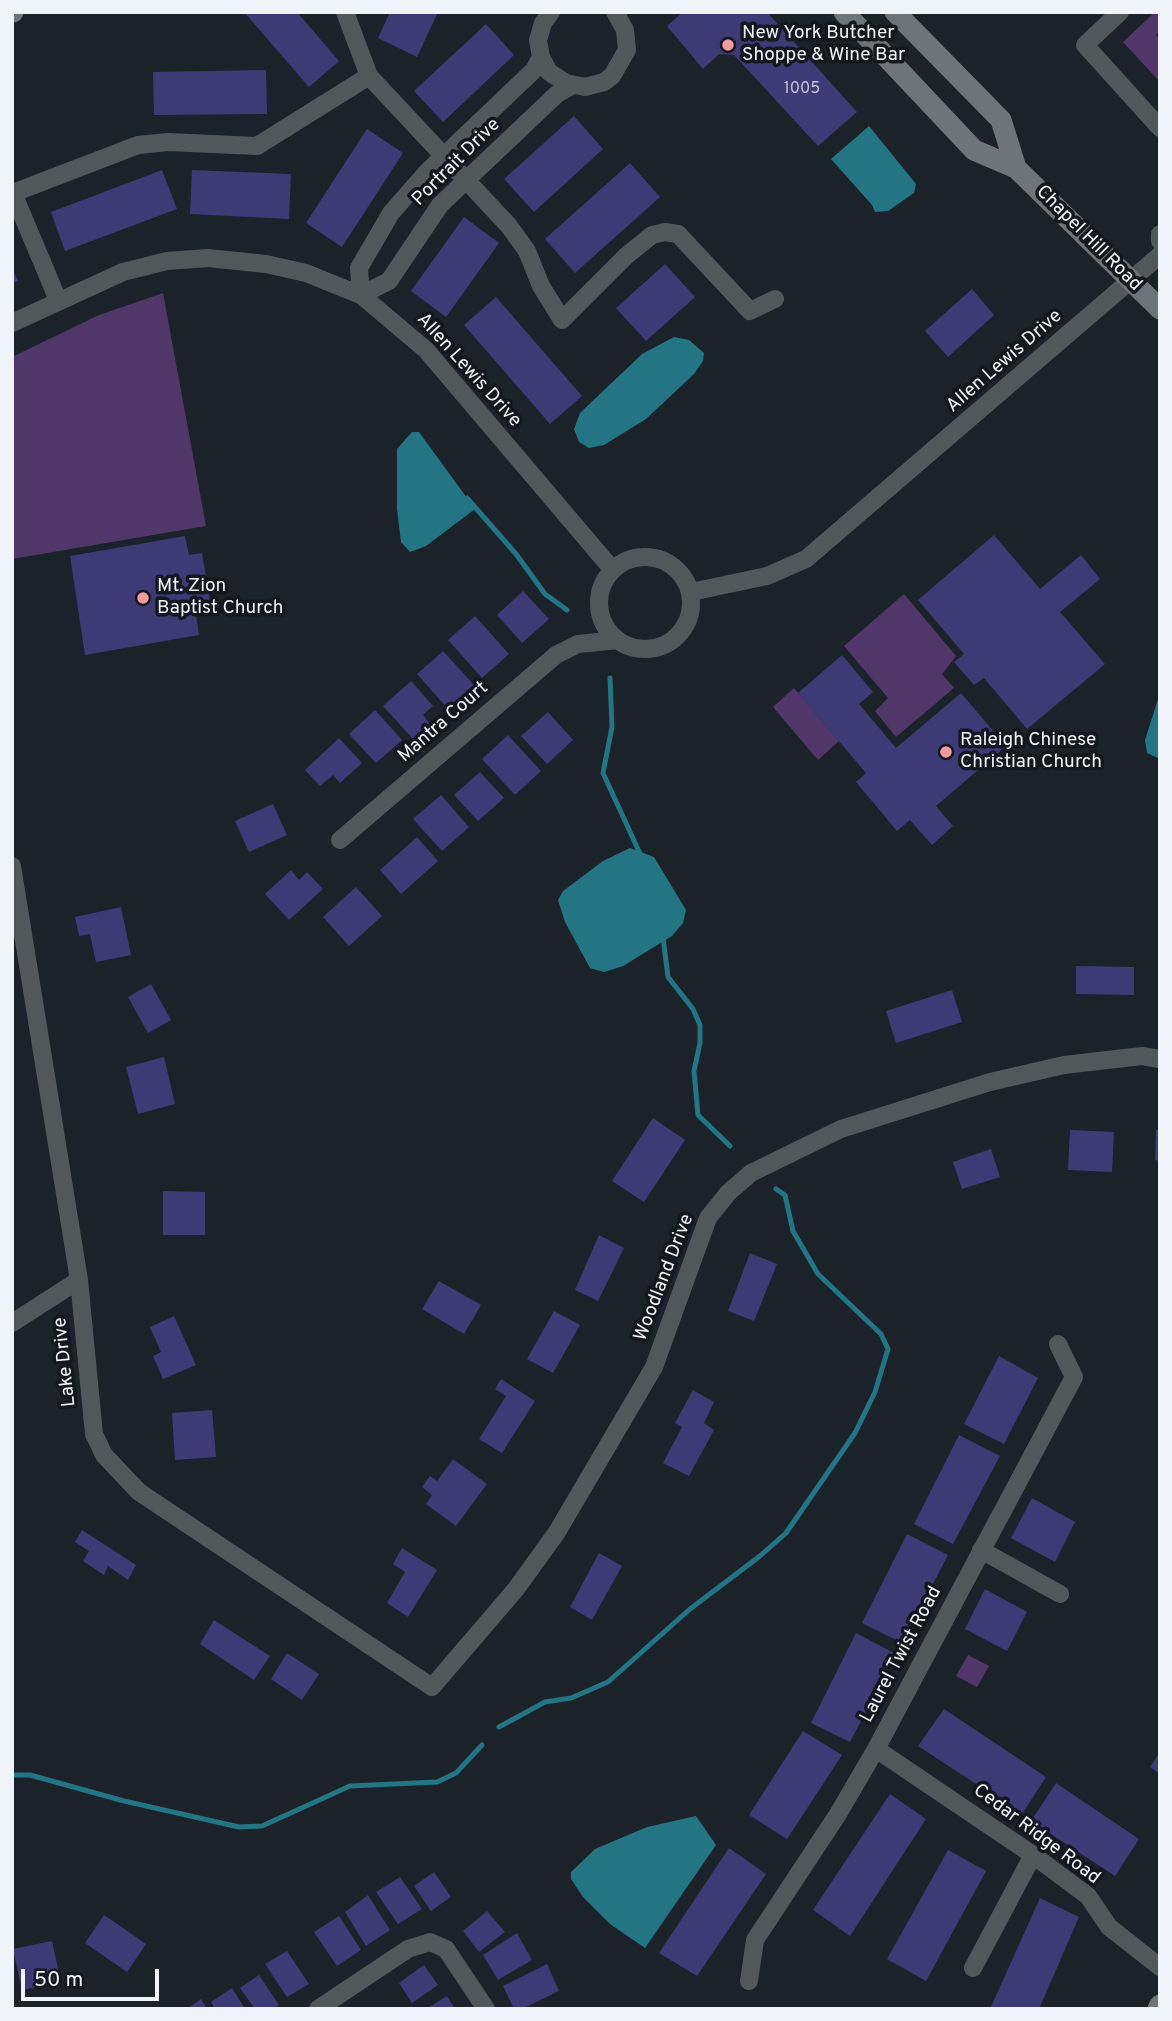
<!DOCTYPE html>
<style>
body{margin:0}
#map{position:relative;width:1172px;height:2021px;overflow:hidden;background:#1c222a;font-family:Overpass,sans-serif}
canvas{display:block}
.frame{position:absolute;inset:0;border:14px solid #f0f3f9;pointer-events:none}
.scale{position:absolute;left:21px;top:1969px;width:138px;height:32px;box-sizing:border-box;border:4px solid #f0f3f9;border-top:0;padding-left:9px;font-size:21px;line-height:24px;white-space:nowrap;color:#f0f3f9;-webkit-text-stroke:5px #131820;paint-order:stroke}
</style>
<div id="map">
<canvas width="1172" height="2021"></canvas>
<div class="frame"></div>
<div class="scale">50 m</div>
</div>
<script>
const context = document.querySelector('canvas').getContext('2d');
context.lineJoin = 'round';
function paint(path, color) {
  context.fillStyle = color;
  context.fill(path, 'evenodd');
}
function shape(rows) {
  const path = new Path2D();
  for (const r of rows) {
    if (r.length === 3) {
      path.moveTo(r[0] + r[2], r[1]);
      path.arc(r[0], r[1], r[2], 0, 2 * Math.PI);
      continue;
    }
    path.moveTo(r[0], r[1]);
    for (let i = 2; i < r.length; i += 2) path.lineTo(r[i], r[i + 1]);
  }
  return path;
}
function stroke(path, color, width, dash) {
  context.strokeStyle = color;
  context.lineWidth = width;
  context.lineCap = dash ? 'butt' : 'round';
  context.setLineDash(dash || []);
  context.stroke(path);
}
function drawText(font, color, halo, rows, align = 'center') {
  context.font = font + ' Overpass,sans-serif';
  context.lineWidth = 7;
  context.setLineDash([]);
  context.textBaseline = 'middle';
  context.strokeStyle = halo;
  context.fillStyle = color;
  for (const [text, x, y, turn = 0] of rows) {
    context.save();
    context.translate(x, y);
    context.rotate((+turn || 0) * Math.PI / 180);
    context.textAlign = isNaN(turn) ? turn : align;
    if (halo) context.strokeText(text, 0, 0);
    context.fillText(text, 0, 0);
    context.restore();
  }
}
paint(shape([
 [1155,12,1160,12,1160,32,1156,35,1160,40,1160,82,1123,42],
 [163,293,206,526,12,559,12,357,99,315],
 [904,594,956,656,942,674,954,688,896,737,875,711,888,698,844,646],
 [794,688,839,741,818,760,773,707],
 [968,1655,989,1666,977,1687,956,1676]
]), '#513769');
paint(shape([
 [869,126,916,184,914,193,888,211,875,212,872,205,831,159],
 [674,337,689,340,704,353,703,361,694,374,646,419,604,445,589,448,579,442,574,429,580,413,642,354],
 [412,432,419,432,475,509,426,546,410,552,401,542,397,509,397,449],
 [1160,693,1160,759,1147,753,1145,740],
 [630,848,654,857,686,910,683,923,672,936,623,966,604,972,590,968,565,922,558,900,563,891,603,861],
 [696,1816,716,1845,645,1948,610,1924,583,1897,571,1879,571,1872,595,1849,647,1827]
]), '#237584');
stroke(shape([
 [467,498,516,554,545,594,567,610],
 [610,678,612,727,603,773,642,858],
 [663,937,668,977,693,1009,700,1025,700,1043,694,1071,698,1115,730,1146],
 [499,1727,545,1702,571,1698,608,1682,690,1609,760,1556,786,1533,855,1433,875,1392,888,1349,881,1334,818,1274,793,1231,785,1195,776,1189],
 [12,1775,30,1775,124,1801,239,1827,262,1826,350,1786,437,1782,456,1773,482,1745]
]), '#237584', 5);
paint(shape([
 [244,12,297,12,339,61,309,87],
 [390,12,438,12,417,57,378,38],
 [683,12,767,12,857,112,818,146,734,55,719,54,703,69,667,26],
 [486,24,514,55,443,122,414,91],
 [266,70,267,114,154,115,153,72],
 [574,116,603,149,534,212,504,179],
 [367,129,403,153,342,247,306,223],
 [630,163,660,197,575,273,545,239],
 [162,170,177,209,65,251,51,212],
 [192,170,291,174,289,219,190,214],
 [464,217,499,243,446,317,411,291],
 [665,264,695,297,646,341,616,308],
 [12,268,18,281,12,283],
 [972,289,994,315,948,357,925,331],
 [496,297,582,396,550,424,464,325],
 [994,535,1040,589,1081,555,1100,579,1060,612,1105,664,1027,729,984,678,974,685,954,662,964,654,918,600],
 [185,536,189,555,202,553,212,613,196,615,199,635,85,655,70,556],
 [523,591,549,619,522,643,497,615],
 [475,616,509,654,482,678,448,640],
 [443,651,474,685,448,709,417,674],
 [842,655,873,692,859,704,896,748,961,693,1006,746,936,806,953,826,932,845,910,820,897,831,856,782,866,773,798,693],
 [411,681,433,706,423,715,430,724,413,739,383,706],
 [375,710,402,740,376,763,349,734],
 [548,712,573,740,547,764,521,736],
 [508,735,541,771,515,795,482,759],
 [339,738,362,763,340,783,333,775,320,786,305,770],
 [480,772,504,798,478,821,454,795],
 [441,795,469,827,442,851,413,819],
 [273,804,287,835,249,852,235,821],
 [417,837,438,861,401,894,380,870],
 [291,870,299,880,307,872,323,889,289,920,265,894],
 [356,887,382,916,349,946,323,917],
 [121,907,131,955,96,962,90,934,79,936,75,917],
 [1076,966,1134,967,1134,995,1076,994],
 [151,984,171,1020,148,1033,128,997],
 [952,990,962,1022,896,1043,886,1011],
 [164,1057,175,1104,138,1114,126,1067],
 [653,1118,685,1140,644,1202,612,1181],
 [1070,1130,1114,1132,1112,1172,1068,1170],
 [1156,1130,1160,1130,1160,1161,1155,1160],
 [991,1149,1000,1177,962,1189,953,1162],
 [163,1191,205,1192,205,1235,163,1235],
 [599,1235,624,1248,598,1301,575,1290],
 [750,1253,777,1264,754,1321,728,1311],
 [439,1281,481,1305,464,1334,422,1309],
 [554,1311,580,1325,553,1373,527,1359],
 [174,1316,196,1365,163,1379,153,1356,161,1352,150,1327],
 [999,1356,1038,1378,1004,1444,964,1424],
 [501,1379,535,1401,502,1453,479,1439,506,1396,495,1389],
 [693,1390,714,1402,704,1423,714,1430,689,1476,663,1463,682,1427,675,1423],
 [212,1410,216,1457,175,1460,172,1413],
 [959,1435,1000,1456,953,1544,914,1524],
 [453,1459,487,1484,456,1526,426,1504,432,1495,422,1487,430,1476,437,1481],
 [1032,1498,1075,1522,1055,1562,1011,1538],
 [82,1530,136,1565,128,1580,108,1566,104,1575,83,1561,89,1551,75,1542],
 [907,1534,948,1555,902,1643,862,1623],
 [402,1548,437,1570,408,1617,387,1603,405,1572,393,1564],
 [599,1553,622,1566,592,1620,570,1607],
 [985,1589,1027,1612,1007,1651,965,1629],
 [214,1620,270,1656,254,1680,200,1644],
 [856,1633,896,1654,850,1742,811,1723],
 [287,1653,319,1674,302,1700,271,1679],
 [944,1709,1046,1777,1022,1814,918,1746],
 [803,1731,842,1755,787,1839,749,1815],
 [1160,1752,1160,1774,1150,1767],
 [1056,1783,1139,1839,1115,1876,1031,1821],
 [890,1794,926,1819,850,1936,813,1910],
 [729,1848,766,1874,697,1976,659,1953],
 [948,1850,986,1871,926,1981,887,1959],
 [434,1872,451,1897,431,1911,414,1886],
 [400,1877,422,1909,398,1924,376,1892],
 [368,1895,390,1930,366,1946,345,1912],
 [1040,1898,1079,1917,1039,2009,990,2009],
 [487,1911,505,1932,479,1952,463,1931],
 [104,1915,146,1944,127,1972,85,1943],
 [339,1916,361,1950,337,1966,314,1932],
 [517,1933,532,1960,498,1980,483,1955],
 [52,1941,61,1982,22,1990,13,1949],
 [287,1951,309,1984,287,1997,265,1964],
 [547,1964,559,1991,522,2009,514,2009,503,1986],
 [424,1965,438,1985,412,2003,399,1983],
 [259,1975,279,2005,273,2009,255,2009,240,1988],
 [232,1988,245,2009,215,2009,211,2002],
 [447,1996,455,2009,426,2009],
 [201,1999,207,2009,187,2009]
]), '#3d3a76');
stroke(shape([
 [345,12,369,76,509,226,527,251,541,286,562,320,626,256,652,235,665,232,678,234,750,311,775,299],
 [551,12,543,23,538,40,541,57,549,72,566,83,585,87,604,82,612,76,627,50,625,30,615,12],
 [1120,12,1085,45,1160,128],
 [541,57,534,70,428,171,391,213,359,268,361,295,389,281,440,205,557,94,573,85],
 [1160,234,1160,241],
 [58,300,13,193,138,145,168,142,257,146,369,76],
 [12,323,123,272,167,261,208,258,266,264,306,273,338,286,361,295,426,350,612,569],
 [645,603,46],
 [691,592,767,576,806,559,1160,255],
 [340,840,556,655,578,644,618,640],
 [12,866,79,1280,94,1434,104,1455,139,1492,432,1687,516,1589,557,1532,654,1367,708,1218,728,1193,751,1173,841,1129,990,1082,1064,1065,1142,1056,1160,1059],
 [12,1323,79,1280],
 [981,1550,1060,1594],
 [876,1749,1033,1855,1088,1896,1109,1927,1160,1967],
 [973,1968,1033,1855],
 [749,1981,755,1940,838,1814,876,1749,1074,1377,1058,1344],
 [318,2009,408,1949,430,1942,446,1949,486,2009]
]), '#52575a', 18);
stroke(shape([
 [12,12,13,12],
 [844,12,974,150,1016,168,1160,309],
 [895,12,1001,120,1016,168],
 [1158,2009,1160,2005]
]), '#6e757a', 21);
for (const [x, y, r, color] of [
 [728,45,7,"#f59b9e"],
 [143,598,7,"#f59b9e"],
 [946,752,7,"#f59b9e"]
]) {
  const dot = new Path2D();
  dot.arc(x, y, r, 0, 2 * Math.PI);
  context.fillStyle = color;
  context.fill(dot);
  stroke(dot, '#131820', 2.5);
}
drawText('16px', '#c3c5d8', null, [
 ["1005",802,90]
]);
drawText('19px', '#f0f3f9', '#131820', [
 ["New York Butcher",742,34],
 ["Shoppe & Wine Bar",742,56],
 ["Mt. Zion",157,587],
 ["Baptist Church",157,609],
 ["Raleigh Chinese",960,741],
 ["Christian Church",960,763]
], 'left');
drawText('19px', '#f0f3f9', '#131820', [
 ["Portrait Drive",457,163,-45],
 ["Chapel Hill Road",1088,239,45],
 ["Allen Lewis Drive",1005,362,-41],
 ["Allen Lewis Drive",468,371,48],
 ["Mantra Court",444,723,-41],
 ["Woodland Drive",665,1278,-69],
 ["Lake Drive",66,1362,-96],
 ["Laurel Twist Road",902,1655,-62],
 ["Cedar Ridge Road",1036,1835,37]
]);
</script>
